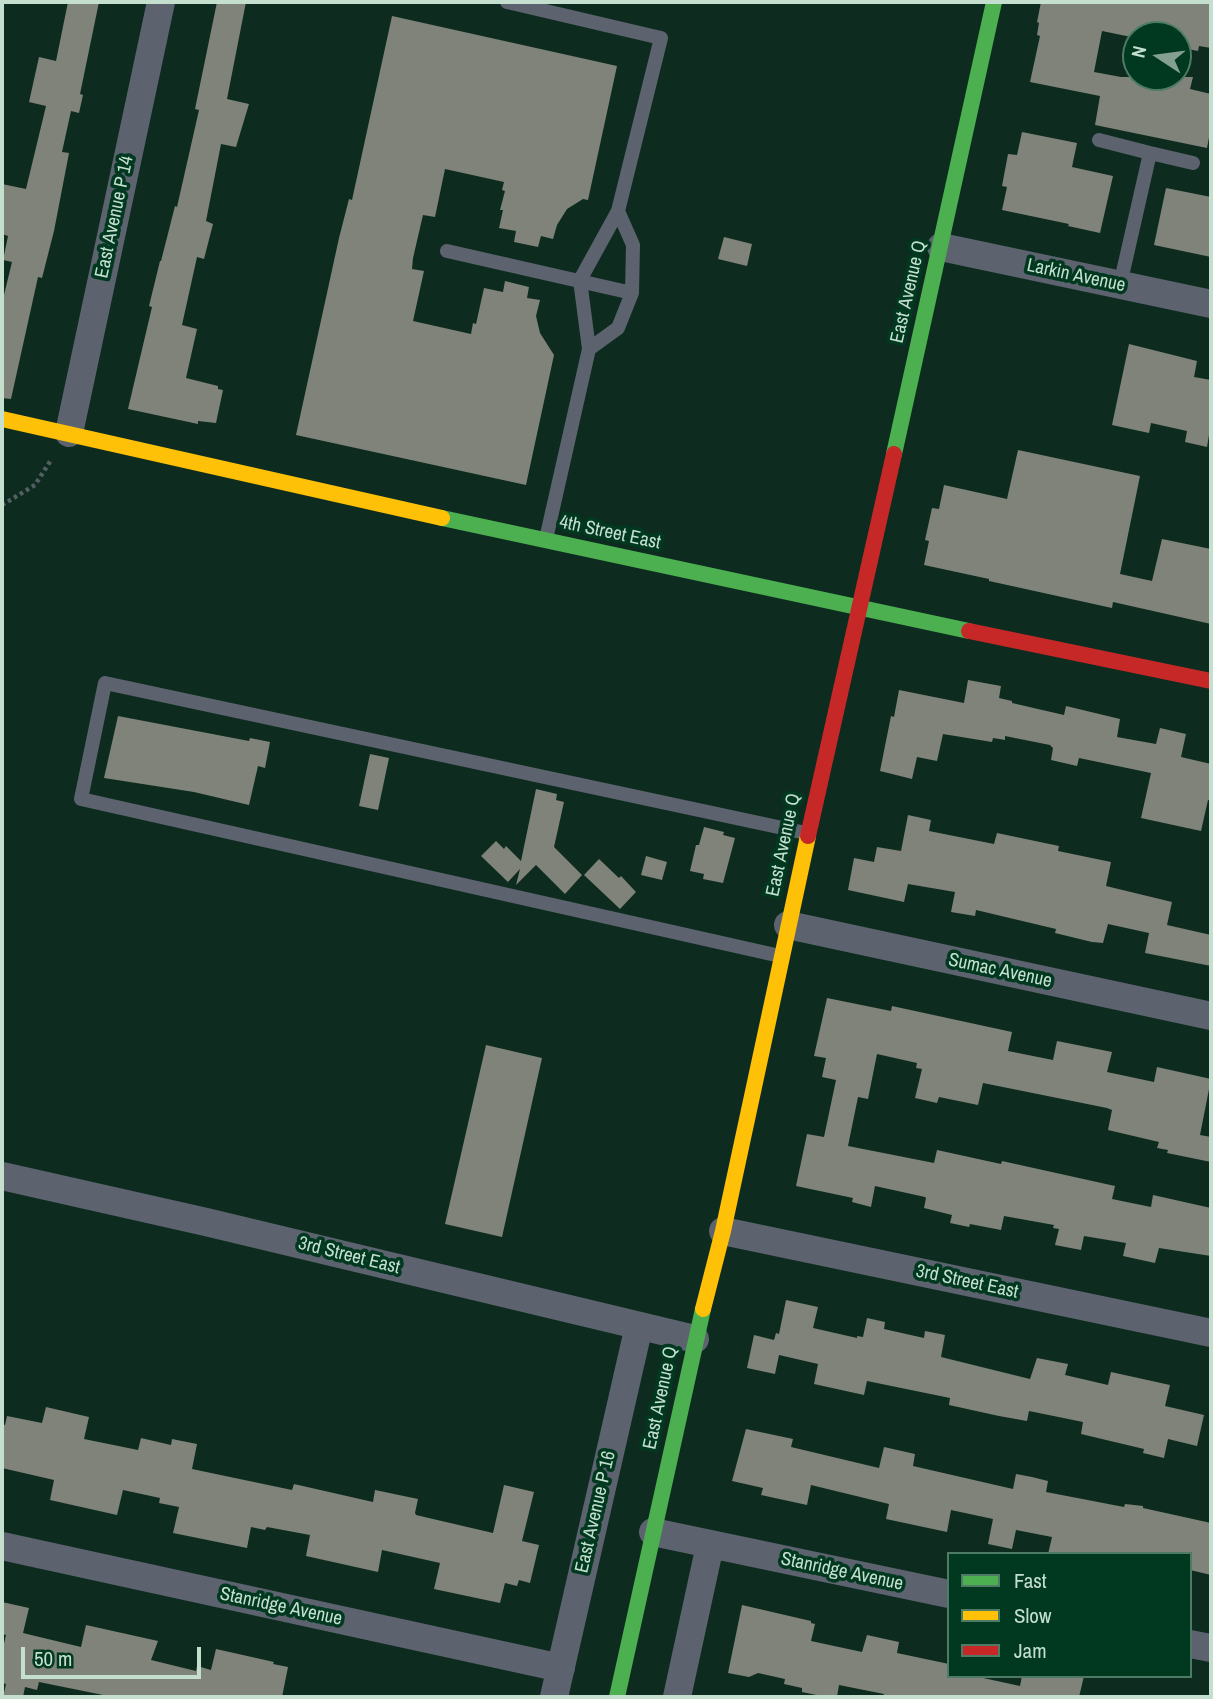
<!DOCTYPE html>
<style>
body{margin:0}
#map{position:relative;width:1213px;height:1699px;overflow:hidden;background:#0d2c1f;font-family:"Archivo Narrow",sans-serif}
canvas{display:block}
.frame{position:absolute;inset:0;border:4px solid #c4dfce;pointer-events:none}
.legend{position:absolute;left:947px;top:1552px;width:245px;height:126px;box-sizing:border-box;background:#003920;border:2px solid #4e7b66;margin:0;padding:9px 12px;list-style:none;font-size:21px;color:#c4dfce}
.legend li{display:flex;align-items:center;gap:14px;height:35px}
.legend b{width:35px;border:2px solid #4e7b66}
.north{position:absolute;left:1122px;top:21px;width:70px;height:70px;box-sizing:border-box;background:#003920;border:2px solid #4e7b66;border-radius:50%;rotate:283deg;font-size:19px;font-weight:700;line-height:28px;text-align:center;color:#c4dfce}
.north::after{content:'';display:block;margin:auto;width:24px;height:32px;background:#84a091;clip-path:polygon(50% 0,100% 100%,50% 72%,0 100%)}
.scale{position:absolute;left:21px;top:1647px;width:180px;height:32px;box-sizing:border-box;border:4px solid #c4dfce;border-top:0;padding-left:9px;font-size:21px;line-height:24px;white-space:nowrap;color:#c4dfce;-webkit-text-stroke:5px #003920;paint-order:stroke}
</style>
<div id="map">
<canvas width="1213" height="1699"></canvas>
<div class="frame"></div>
<ul class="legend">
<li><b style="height:9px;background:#4caf50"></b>Fast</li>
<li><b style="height:9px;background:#ffc107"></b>Slow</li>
<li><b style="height:9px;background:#c62828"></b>Jam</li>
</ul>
<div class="north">N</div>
<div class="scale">50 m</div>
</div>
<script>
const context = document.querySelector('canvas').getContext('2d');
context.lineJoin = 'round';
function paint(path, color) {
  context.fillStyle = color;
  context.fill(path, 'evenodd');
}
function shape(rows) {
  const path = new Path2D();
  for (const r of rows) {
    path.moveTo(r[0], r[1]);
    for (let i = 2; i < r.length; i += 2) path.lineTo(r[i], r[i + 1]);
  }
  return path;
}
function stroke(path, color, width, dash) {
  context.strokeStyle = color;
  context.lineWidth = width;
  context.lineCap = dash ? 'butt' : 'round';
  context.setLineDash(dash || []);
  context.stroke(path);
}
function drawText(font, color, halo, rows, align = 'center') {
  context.font = font + ' "Archivo Narrow",sans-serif';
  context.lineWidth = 7;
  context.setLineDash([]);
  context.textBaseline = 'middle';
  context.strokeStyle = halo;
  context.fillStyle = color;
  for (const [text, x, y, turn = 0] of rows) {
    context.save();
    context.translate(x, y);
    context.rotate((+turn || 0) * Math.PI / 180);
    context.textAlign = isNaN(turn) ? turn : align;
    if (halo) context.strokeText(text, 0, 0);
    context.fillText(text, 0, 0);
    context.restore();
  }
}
paint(shape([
 [68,2,99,2,80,94,83,95,79,113,71,111,62,152,69,153,54,231,42,278,38,277,11,399,2,398,2,303,12,262,3,260,8,236,2,234,2,184,26,189,46,106,29,102,39,57,56,61],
 [217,2,246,2,227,99,249,104,236,147,221,144,206,221,213,224,204,259,197,257,182,325,197,329,186,378,218,386,218,389,223,390,216,423,198,421,198,424,128,409,152,307,149,306,160,261,161,261,175,206,177,207,199,110,195,109],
 [1041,2,1211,2,1211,48,1199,46,1198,51,1178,47,1178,35,1136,35,1136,38,1102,31,1094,72,1121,77,1193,77,1190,89,1211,94,1211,127,1207,148,1095,125,1100,96,1030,82,1040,36,1037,35,1039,23,1037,22],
 [392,16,617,66,588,200,583,199,567,209,557,225,553,239,541,236,538,247,514,242,516,231,499,228,503,210,500,210,505,191,502,190,504,182,445,169,435,217,423,215,413,258,412,269,424,271,413,321,471,334,473,323,476,324,484,288,503,292,505,281,529,287,527,298,540,300,536,316,540,333,554,355,526,485,296,435,339,238,349,199,352,200],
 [1022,132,1077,143,1072,167,1113,176,1100,233,1068,226,1069,224,1002,210,1007,187,1002,186,1008,154,1017,155],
 [1166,188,1211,197,1211,257,1154,245],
 [724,237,752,244,747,266,718,259],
 [1129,344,1197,361,1194,377,1211,380,1211,435,1209,435,1207,447,1185,442,1187,431,1151,423,1149,433,1112,425],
 [1018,450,1140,476,1120,574,1152,581,1162,539,1211,549,1211,624,1113,602,1112,608,989,581,989,579,924,565,929,541,925,540,932,508,939,509,944,485,1007,499],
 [968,680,1001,686,999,698,1012,701,1012,703,1064,715,1066,706,1120,719,1117,737,1156,744,1160,728,1186,734,1181,757,1211,764,1211,801,1208,800,1201,831,1141,818,1151,773,1079,758,1077,766,1051,760,1053,748,1050,745,1005,736,1005,740,993,738,992,742,943,734,937,761,917,757,912,779,880,771,891,716,894,717,899,690,964,703],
 [118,716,249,741,250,738,270,742,265,768,258,766,249,805,194,792,104,778],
 [370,754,389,758,378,810,359,806],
 [536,789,557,794,556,800,564,802,554,847,582,875,565,894,536,865,516,885,520,869,508,882,481,856,496,841,504,849,506,846,521,861],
 [908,815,931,820,929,831,994,844,997,833,1059,846,1058,851,1111,862,1106,886,1172,902,1167,925,1211,935,1211,966,1145,953,1149,933,1108,924,1103,943,1092,942,1055,933,1056,929,976,910,975,916,951,912,955,892,908,884,904,902,848,890,854,858,874,862,877,847,901,851],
 [704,827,724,832,723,835,735,838,723,883,703,879,704,874,690,871,696,845,699,845],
 [646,856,667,862,662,880,641,875],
 [599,859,619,878,621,876,636,892,620,909,584,875],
 [827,998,891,1011,892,1006,1012,1032,1008,1051,1053,1060,1057,1041,1112,1052,1107,1072,1154,1082,1157,1067,1211,1079,1200,1135,1211,1137,1211,1162,1167,1153,1168,1150,1157,1148,1159,1142,1108,1130,1112,1110,1107,1108,983,1083,978,1105,939,1097,937,1103,915,1098,922,1069,916,1068,917,1063,877,1054,868,1099,858,1097,848,1146,934,1163,937,1150,1001,1164,1002,1161,1115,1186,1112,1199,1151,1207,1153,1195,1211,1208,1211,1256,1159,1248,1155,1263,1123,1256,1126,1243,1084,1236,1081,1250,1055,1245,1059,1229,1053,1228,1054,1225,1004,1216,1001,1230,970,1224,969,1227,950,1223,952,1215,924,1208,926,1198,925,1197,875,1186,871,1207,852,1202,853,1198,796,1186,807,1134,824,1137,836,1080,822,1077,826,1058,814,1056],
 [486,1045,542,1058,502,1237,445,1224],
 [786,1300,818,1307,813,1328,857,1338,857,1336,863,1337,867,1318,885,1322,884,1329,924,1338,925,1331,945,1335,941,1357,1030,1379,1037,1358,1068,1364,1065,1375,1108,1385,1111,1372,1170,1385,1165,1406,1204,1415,1197,1446,1168,1439,1164,1458,1143,1453,1144,1449,1081,1434,1083,1422,1029,1411,1027,1421,999,1416,949,1405,950,1398,867,1381,864,1395,814,1384,818,1364,779,1355,775,1374,747,1368,754,1335,774,1340,776,1333,779,1334],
 [46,1407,89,1417,84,1439,138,1450,141,1438,171,1445,172,1439,197,1444,192,1469,292,1490,294,1484,373,1502,375,1490,418,1499,415,1513,416,1515,493,1533,504,1485,534,1492,522,1541,539,1545,530,1583,519,1580,517,1586,505,1583,500,1603,434,1589,440,1563,382,1550,378,1572,306,1556,310,1535,267,1527,265,1530,251,1527,247,1548,173,1533,179,1507,159,1503,160,1498,123,1490,117,1515,50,1500,54,1480,2,1468,2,1424,5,1425,7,1416,42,1423],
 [746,1429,793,1439,791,1447,879,1468,884,1447,915,1454,913,1466,1013,1489,1016,1474,1032,1477,1048,1481,1046,1492,1124,1507,1125,1504,1143,1506,1143,1508,1211,1523,1211,1575,1190,1570,1190,1554,1048,1554,1052,1537,1016,1530,1012,1549,988,1544,993,1519,951,1510,947,1532,886,1519,889,1504,811,1485,807,1505,761,1495,763,1488,732,1481],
 [2,1602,29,1608,23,1633,81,1647,86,1625,158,1641,151,1660,196,1671,197,1666,211,1670,216,1649,274,1662,273,1664,288,1667,282,1697,113,1697,39,1682,37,1690,25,1687,23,1697,3,1697,6,1684,2,1683,2,1652,6,1635,2,1634],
 [742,1605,811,1621,811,1623,815,1624,811,1641,862,1652,867,1635,899,1642,897,1653,949,1664,949,1676,974,1676,1020,1686,1022,1676,1084,1676,1079,1697,883,1697,884,1694,839,1685,837,1697,826,1697,802,1692,802,1688,784,1684,785,1679,758,1673,749,1677,728,1673]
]), '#808379');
stroke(shape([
 [2,505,35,485,51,460]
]), '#545f63', 4.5, [3.5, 3.5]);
stroke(shape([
 [507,2,661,38,618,211,580,280,589,349,546,539],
 [1099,140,1150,153,1120,285],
 [1150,153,1193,163],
 [447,251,632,293],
 [589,349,618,328,632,293,633,245,618,211],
 [780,956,81,799,105,683,806,833]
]), '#5c626e', 14);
stroke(shape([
 [941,247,1211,304],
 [69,433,161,2],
 [788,925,1211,1016],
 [2,1176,206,1222,695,1339],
 [723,1231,1211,1333],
 [653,1532,949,1594],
 [2,1546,561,1668],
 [1190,1644,1211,1648],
 [554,1697,639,1326],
 [677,1697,710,1545]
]), '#5c626e', 28);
stroke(shape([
 [894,454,994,2],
 [442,518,969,631],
 [617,1697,703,1309]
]), '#4caf50', 16);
stroke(shape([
 [2,419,442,518],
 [703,1309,723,1231,808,836]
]), '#ffc107', 16);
stroke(shape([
 [969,631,1211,681],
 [808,836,894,454]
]), '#c62828', 16);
drawText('19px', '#c4dfce', '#003920', [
 ["East Avenue P 14",115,217,-78],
 ["Larkin Avenue",1076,276,12],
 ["East Avenue Q",909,292,-77],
 ["4th Street East",610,533,12],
 ["East Avenue Q",784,845,-78],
 ["Sumac Avenue",1000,971,12],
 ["3rd Street East",349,1256,14],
 ["3rd Street East",967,1282,12],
 ["East Avenue Q",661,1398,-78],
 ["East Avenue P 16",596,1512,-77],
 ["Stanridge Avenue",842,1572,12],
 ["Stanridge Avenue",281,1607,12]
]);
</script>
